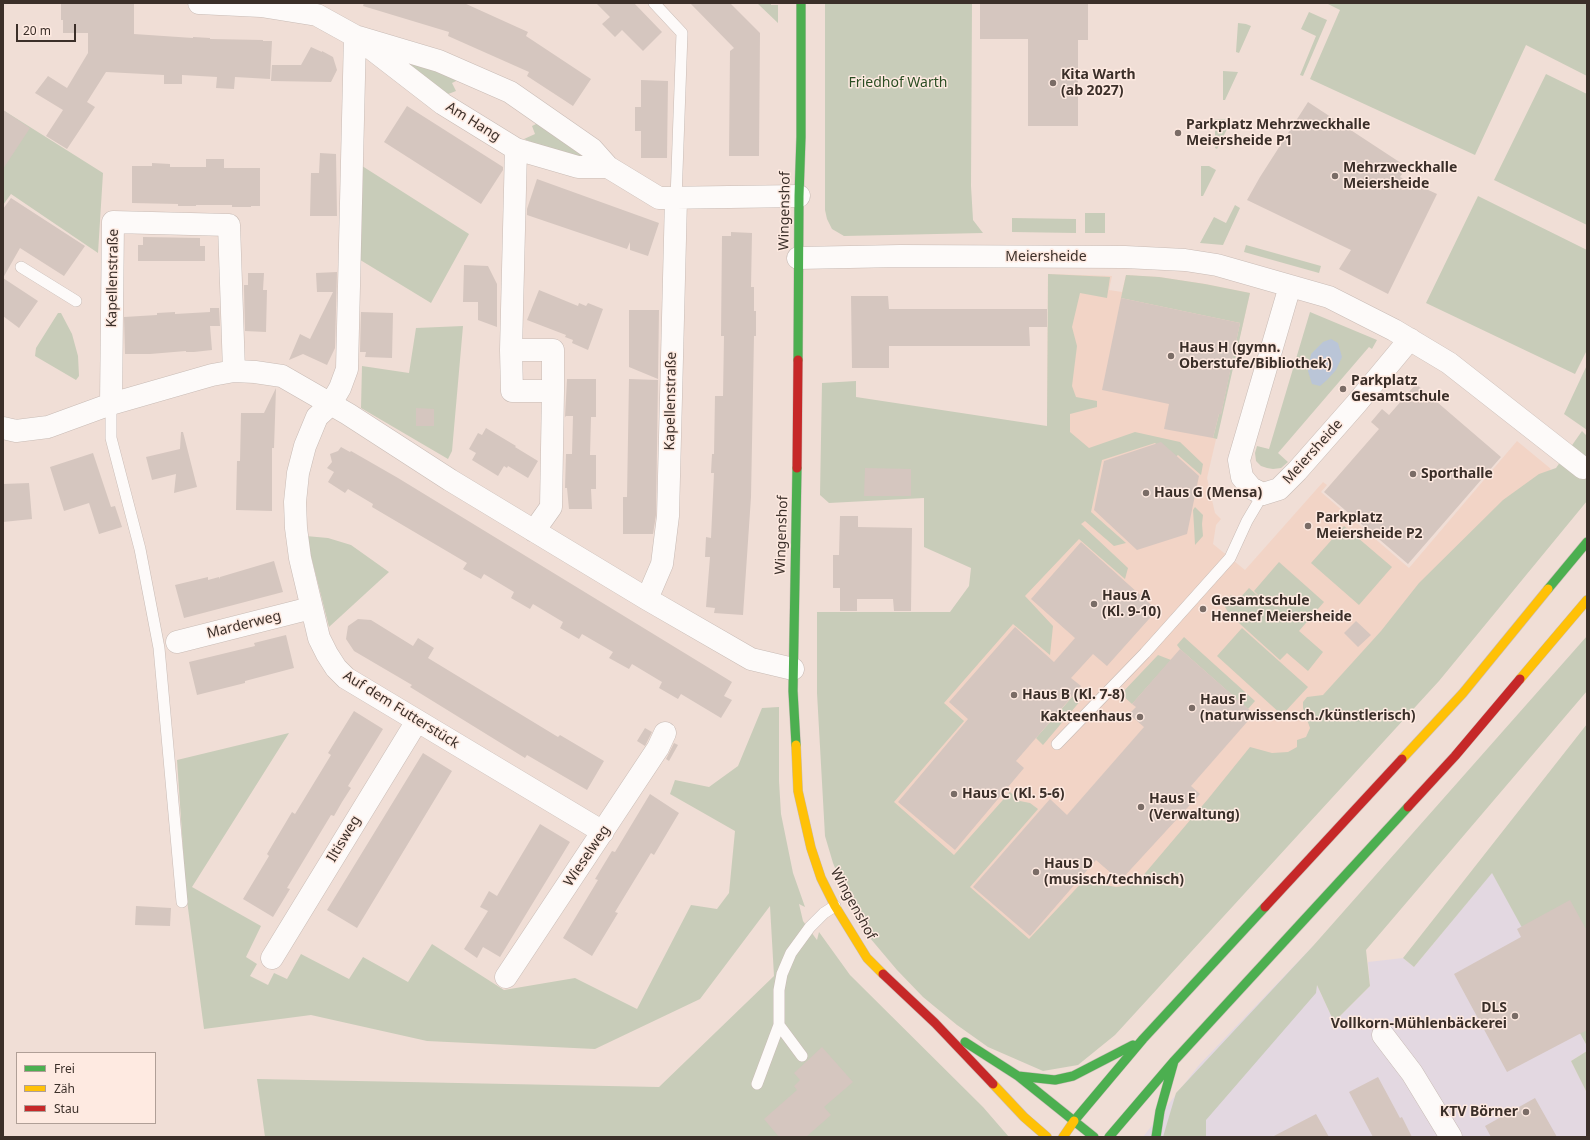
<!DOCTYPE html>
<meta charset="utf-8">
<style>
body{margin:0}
#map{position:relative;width:1590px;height:1140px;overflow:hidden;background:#f0ded6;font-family:"Noto Sans",sans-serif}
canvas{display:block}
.frame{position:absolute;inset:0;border:4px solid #3b2f29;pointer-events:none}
.legend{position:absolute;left:16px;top:1052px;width:140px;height:72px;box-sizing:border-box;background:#feeae1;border:1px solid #b09f97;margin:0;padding:5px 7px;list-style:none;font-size:12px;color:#3b2f29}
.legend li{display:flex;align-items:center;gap:8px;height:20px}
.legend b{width:20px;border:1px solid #b09f97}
.scale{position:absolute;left:16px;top:24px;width:60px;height:18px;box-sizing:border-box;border:2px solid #3b2f29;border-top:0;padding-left:5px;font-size:12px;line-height:14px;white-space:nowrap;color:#3b2f29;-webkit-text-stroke:3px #feeae1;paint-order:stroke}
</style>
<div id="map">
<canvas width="1590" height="1140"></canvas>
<div class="frame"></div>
<ul class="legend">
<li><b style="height:5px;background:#4caf50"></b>Frei</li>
<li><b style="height:5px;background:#ffc107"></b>Zäh</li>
<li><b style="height:5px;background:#c62828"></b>Stau</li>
</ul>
<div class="scale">20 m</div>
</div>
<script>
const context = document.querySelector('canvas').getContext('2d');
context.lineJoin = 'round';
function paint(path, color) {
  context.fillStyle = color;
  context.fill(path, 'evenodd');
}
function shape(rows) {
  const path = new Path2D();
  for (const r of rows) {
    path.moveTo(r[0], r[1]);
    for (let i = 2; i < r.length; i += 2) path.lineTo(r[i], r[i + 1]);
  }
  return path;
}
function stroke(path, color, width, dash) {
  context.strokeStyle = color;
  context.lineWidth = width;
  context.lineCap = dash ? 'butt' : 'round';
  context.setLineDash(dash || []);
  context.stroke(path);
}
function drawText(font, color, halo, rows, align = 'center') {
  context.font = font + ' "Noto Sans",sans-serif';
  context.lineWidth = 3;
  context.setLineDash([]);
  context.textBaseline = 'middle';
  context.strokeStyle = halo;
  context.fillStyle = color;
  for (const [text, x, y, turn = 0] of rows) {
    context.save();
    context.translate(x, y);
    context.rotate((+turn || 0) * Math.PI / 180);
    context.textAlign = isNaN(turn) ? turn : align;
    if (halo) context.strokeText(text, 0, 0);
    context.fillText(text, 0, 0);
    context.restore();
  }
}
paint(shape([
 [1492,872,1587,1046,1587,1051,1571,1061,1587,1093,1587,1137,1143,1137,1199,1065,1313,946,1317,985,1334,1022,1370,986,1368,962,1403,958,1414,967]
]), '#e3d8e1');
paint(shape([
 [1048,274,1112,276,1109,290,1122,292,1126,275,1159,277,1205,284,1250,293,1207,478,1215,513,1221,519,1216,525,1213,544,1245,570,1323,482,1327,485,1321,492,1409,568,1517,441,1551,469,1217,860,944,976,869,722,956,648,1047,461]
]), '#f2d4c6');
paint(shape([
 [757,3,771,3,771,5,778,5,778,23],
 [825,3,972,3,971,186,973,220,983,233,844,236,832,229,827,219,825,210],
 [1326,3,1587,3,1587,76,1526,45,1475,155,1310,79,1340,10],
 [1309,12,1327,20,1303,76,1300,75,1316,36,1301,29],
 [1238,23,1246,24,1251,26,1239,53,1236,52],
 [412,58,464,77,452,83,456,91,443,96,406,65],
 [1223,71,1238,72,1225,100,1223,100],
 [1546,74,1587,94,1587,225,1494,180],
 [3,110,103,173,98,253,11,194,3,205],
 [1215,119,1224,119,1230,123,1217,149,1215,148],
 [544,120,583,152,580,157,572,159,524,139,535,134,532,126],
 [359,164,469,234,431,303,357,258],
 [1201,166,1209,166,1216,170,1203,196,1201,196],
 [1478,196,1587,250,1587,350,1575,374,1426,303],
 [1235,205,1240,208,1223,245,1200,243,1214,217,1226,223],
 [1085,213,1105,213,1105,233,1085,233],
 [1012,218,1076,219,1076,233,1012,232],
 [1246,245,1321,266,1319,273,1244,252],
 [1048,274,1110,277,1107,298,1080,293,1072,327,1077,346,1072,386,1076,397,1097,401,1097,407,1070,414,1070,432,1089,448,1135,432,1180,442,1203,464,1201,475,1178,455,1174,458,1155,443,1102,460,1091,512,1126,543,1114,546,1085,521,1081,524,1128,568,1125,579,1079,539,1025,596,1053,626,1050,655,1013,624,944,703,964,721,894,802,954,855,1010,792,1020,801,1030,803,1038,809,970,887,1029,939,1087,877,1096,883,1116,887,1130,885,1141,878,1208,799,1250,747,1272,753,1288,752,1297,747,1297,740,1306,737,1310,728,1303,708,1303,702,1307,697,1323,695,1381,631,1419,583,1503,500,1539,474,1556,468,1582,431,1587,436,1587,501,1439,681,1115,1035,1078,1065,1043,1071,988,1047,957,1025,923,997,897,970,870,938,851,906,833,863,825,836,817,693,817,612,950,612,969,586,971,568,924,547,924,498,829,503,820,495,822,383,856,381,856,397,1047,426],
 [1126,275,1159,277,1205,284,1250,293,1217,439,1213,438,1219,414,1221,414,1240,323,1121,298],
 [1310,312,1377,340,1372,349,1369,347,1278,453,1288,462,1281,468,1273,469,1267,468,1261,466,1256,461,1255,453,1257,446,1269,449],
 [58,313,61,313,72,334,78,356,79,376,76,380,35,356,36,348],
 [463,326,452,451,448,459,361,408,362,366,409,373,416,328],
 [1587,365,1587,430,1564,414],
 [1195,507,1203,515,1202,524,1203,536,1195,545,1194,526,1193,510],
 [1344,526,1392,567,1359,605,1311,563],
 [306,536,328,538,351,545,389,572,329,627],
 [1279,562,1324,602,1299,631,1323,652,1308,671,1287,653,1280,660,1229,614,1224,605,1231,595,1237,601,1249,588,1263,600,1254,591],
 [1242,628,1308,687,1282,715,1217,656],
 [1587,636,1587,691,1366,950,1370,986,1334,1022,1317,985,1316,993,1206,1120,1206,1137,1163,1137,1176,1093,1313,946],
 [1184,637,1255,701,1248,709,1180,649,1177,645],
 [1158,655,1171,660,1132,704,1121,694],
 [1080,688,1087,693,1043,745,1036,738],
 [779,707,779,781,781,814,793,873,805,907,799,904,803,921,817,940,819,932,850,975,983,1107,1009,1137,265,1137,257,1079,659,1087,774,976,770,906,700,999,595,1049,427,1041,311,1015,204,1029,186,893,177,760,289,733,192,887,261,926,246,957,257,964,250,976,268,985,274,973,287,979,301,954,349,979,363,957,408,982,432,944,504,990,575,978,637,1009,691,905,717,909,729,893,735,831,670,794,675,780,709,787,738,766,762,708],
 [1587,724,1587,1046,1492,873,1414,967,1403,958],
 [1587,1051,1587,1093,1571,1061]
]), '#c8ccb9');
paint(shape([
 [1331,339,1338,343,1342,357,1336,370,1327,380,1320,386,1312,384,1308,371,1311,354,1323,342]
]), '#bac5d7');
paint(shape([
 [61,3,134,3,134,34,193,38,193,37,210,38,210,39,263,40,263,41,272,41,270,79,235,77,234,89,216,88,217,77,182,75,182,84,164,84,164,75,106,72,87,102,95,107,67,149,46,136,63,110,35,93,48,76,67,88,88,53,88,33,63,33,63,20,61,20],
 [364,3,464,3,528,32,526,36,591,79,573,106,527,76,529,72,448,36,449,32,363,6],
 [596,3,634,3,662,32,643,51,622,30,615,37,602,24,610,17],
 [690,3,730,3,760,33,759,156,729,156,730,51,734,48],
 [980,3,1088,3,1088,40,1078,40,1078,126,1028,126,1028,39,980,39],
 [311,47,322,52,322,51,333,57,337,70,331,82,271,81,272,65,301,65],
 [641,80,668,81,667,158,641,158,641,131,635,131,635,107,641,107],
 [1308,102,1407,167,1400,177,1437,194,1388,294,1339,269,1351,250,1247,200,1260,177],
 [407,106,503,167,503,170,481,204,384,142],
 [3,110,30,128,3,169],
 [320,153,336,154,337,216,310,216,311,173,319,173],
 [206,159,224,159,224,168,260,168,260,206,251,206,251,207,232,207,232,205,196,205,196,206,178,206,178,204,132,203,132,166,152,166,152,163,170,164,170,167,206,167],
 [537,179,659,223,648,256,630,250,630,242,627,249,527,215,527,209],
 [11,198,85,246,64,276,20,248,3,278,38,301,19,328,3,316,3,209],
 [731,232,752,233,751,287,754,287,754,311,756,311,756,336,754,336,751,497,743,615,714,613,715,608,706,607,710,557,705,557,706,537,711,538,714,473,711,473,712,454,714,454,715,396,723,396,724,336,721,336,722,236,731,236],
 [143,237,200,238,200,246,205,246,205,261,138,261,138,245,143,245],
 [464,265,488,266,497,284,497,327,478,320,478,302,463,302],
 [337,272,335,348,327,365,303,354,289,360,300,334,310,339,333,292,317,292,316,273],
 [248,273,264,273,263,290,267,290,266,332,245,331,244,289,244,285,248,285],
 [539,290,578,306,579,303,586,306,588,303,603,309,588,350,572,343,573,340,565,337,566,335,527,320],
 [851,296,888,296,889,309,1047,309,1047,327,1029,327,1030,346,889,346,889,368,852,368],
 [1121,298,1240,323,1221,415,1219,414,1213,438,1164,429,1169,404,1102,390],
 [210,308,219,308,220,326,210,326,212,350,194,352,186,352,186,351,150,354,125,354,124,317,157,315,157,313,175,312,175,314,210,312],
 [629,310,659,310,658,379,629,367],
 [361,312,393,313,392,358,365,357,366,352,360,352],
 [567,379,596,379,596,417,591,417,590,455,596,455,596,489,591,489,592,509,569,509,567,488,565,488,566,454,572,454,573,416,566,416,565,417],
 [629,379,658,380,656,515,653,534,623,534,623,497,627,497],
 [1416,384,1501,457,1408,564,1324,492,1379,429,1371,422,1382,409,1389,415],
 [276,388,274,448,272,448,272,511,236,510,237,461,240,461,241,413,264,413],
 [416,408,434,409,434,426,416,426],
 [486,428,516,446,515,447,538,461,528,478,508,466,507,468,504,466,498,476,472,460,476,453,469,449,478,433,482,435],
 [181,432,183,432,197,487,174,493,176,474,152,480,146,457,180,449],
 [1161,442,1199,476,1187,534,1137,550,1094,510,1104,461],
 [341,447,350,452,351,451,398,478,732,682,724,696,732,700,721,718,681,694,678,699,659,688,662,682,632,664,629,669,609,658,613,652,582,634,579,639,560,628,563,622,533,604,530,609,511,598,514,592,484,574,481,579,463,569,467,563,372,507,373,504,348,489,345,493,328,482,334,472,327,468,332,462,330,454,338,451],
 [93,453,111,507,115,506,122,527,99,534,89,503,64,511,50,467],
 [865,468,911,469,911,496,864,496],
 [29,483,32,519,3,522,3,484],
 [840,516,858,516,858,527,912,528,911,611,894,611,893,599,857,599,857,611,840,611,840,588,833,588,833,555,839,555],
 [1081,542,1157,610,1107,666,1093,654,1071,678,1081,686,1016,761,1024,768,955,850,898,802,968,719,949,702,1015,627,1054,662,1075,638,1031,599],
 [274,561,283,592,184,618,175,585,208,577,208,580,219,577,220,579,220,577],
 [358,619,371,620,413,646,418,638,434,648,428,658,558,737,560,735,604,761,587,790,527,755,525,758,410,687,412,685,354,651,346,639,348,626],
 [1356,621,1371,635,1358,647,1344,633],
 [286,635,294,668,245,681,245,683,197,695,189,662,255,646,254,643],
 [1180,649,1254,714,1191,786,1200,794,1120,881,1096,860,1030,936,973,887,1050,799,1067,815,1144,727,1129,714,1136,707,1132,704],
 [354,711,383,729,348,786,351,788,342,802,334,816,331,815,287,888,290,889,273,917,243,899,269,856,267,854,292,812,295,814,331,755,328,753],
 [645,728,652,732,645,746,637,741],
 [674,743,678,745,669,761,666,759],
 [423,753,452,771,357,928,327,910],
 [650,794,679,813,654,855,651,853,615,912,618,913,592,956,563,938,598,880,595,879,612,851,615,852],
 [540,824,570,842,500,957,483,947,477,958,464,949,488,911,480,907,489,891,497,896],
 [1570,900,1587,931,1587,1030,1507,1072,1454,974,1521,937,1517,929],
 [136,906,171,908,170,926,135,925],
 [822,1047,853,1082,824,1107,831,1115,806,1137,779,1137,764,1119,797,1090,794,1086,800,1080,794,1073],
 [1378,1077,1400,1118,1402,1117,1412,1137,1373,1137,1349,1092],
 [1535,1098,1557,1137,1491,1137,1485,1126],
 [1316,1114,1329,1137,1272,1137]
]), '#d5c6bf');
const lane = shape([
 [654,3,682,33,676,199],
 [21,267,76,301],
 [111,404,111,438,140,549,159,648,182,902],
 [1057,744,1145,653,1230,558,1247,521,1263,494],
 [802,1056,779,1025,779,990,782,974,791,953,810,927,824,913,835,906],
 [757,1084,779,1025]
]);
const street = shape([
 [199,3,261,6,317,15,355,36,443,104,516,149,578,167,608,167],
 [355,36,347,369,340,388,330,405,317,417,305,446,298,473,295,502,296,528,300,558,319,638,327,654,336,668,346,678,603,832],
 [355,36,439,61,510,92,592,149,608,167,659,198,799,196],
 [798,258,900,256,1125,257,1185,260,1217,265,1329,297,1394,330,1449,363,1583,468],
 [1290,286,1239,460,1242,477,1251,488,1263,494,1279,489,1297,471,1356,404,1410,339],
 [511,350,516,149],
 [111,404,113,222,229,225,234,371],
 [3,428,16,431,48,427,111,404,212,375,234,371,255,372,282,376,348,414,450,480,647,599,751,659,793,669],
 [534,531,551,507,553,391,553,350,511,350,512,391,553,391],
 [647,599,662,564,668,516,676,199],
 [177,642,311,608],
 [272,958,417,721],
 [506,977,658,748,665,733],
 [1383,1035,1412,1073,1451,1137]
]);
const fast = shape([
 [798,360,799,196,801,137,801,3],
 [1548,589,1587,542],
 [796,745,793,691,797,468],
 [965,1042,1018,1076,1094,1137],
 [1018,1076,1055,1080,1073,1076,1133,1045],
 [1074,1121,1143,1039,1265,907],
 [1109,1137,1174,1061,1408,807],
 [1156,1137,1160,1111,1174,1061]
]);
const slow = shape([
 [1520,679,1587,600],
 [796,745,798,791,811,848,821,878,835,906,867,958,883,974],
 [1402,759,1463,693,1548,589],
 [993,1084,1024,1117,1047,1137],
 [1063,1137,1074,1121]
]);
const jam = shape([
 [797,468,798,360],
 [1408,807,1455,756,1520,679],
 [1265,907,1402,759],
 [883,974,935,1023,993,1084]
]);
stroke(lane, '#c8bbb5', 12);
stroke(street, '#c8bbb5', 23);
stroke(fast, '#c8bbb5', 10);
stroke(slow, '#c8bbb5', 10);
stroke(jam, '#c8bbb5', 10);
stroke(lane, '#fdfaf9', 11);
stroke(street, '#fdfaf9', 22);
stroke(fast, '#4caf50', 9);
stroke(slow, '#ffc107', 9);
stroke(jam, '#c62828', 9);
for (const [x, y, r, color] of [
 [1053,83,4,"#7a6c66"],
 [1178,133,4,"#7a6c66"],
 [1335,176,4,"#7a6c66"],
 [1171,356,4,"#7a6c66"],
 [1343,389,4,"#7a6c66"],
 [1413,474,4,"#7a6c66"],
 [1146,493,4,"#7a6c66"],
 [1308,526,4,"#7a6c66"],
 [1094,604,4,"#7a6c66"],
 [1203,609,4,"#7a6c66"],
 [1014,695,4,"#7a6c66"],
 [1192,708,4,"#7a6c66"],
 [1140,717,4,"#7a6c66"],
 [954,794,4,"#7a6c66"],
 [1141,807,4,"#7a6c66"],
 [1036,872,4,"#7a6c66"],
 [1515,1016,4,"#7a6c66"],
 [1526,1112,4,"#7a6c66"]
]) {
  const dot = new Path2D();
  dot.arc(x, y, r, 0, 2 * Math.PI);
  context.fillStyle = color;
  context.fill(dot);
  stroke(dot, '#feeae1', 1.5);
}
drawText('bold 14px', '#3b2f29', '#feeae1', [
 ["Kita Warth",1061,75],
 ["(ab 2027)",1061,91],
 ["Parkplatz Mehrzweckhalle",1186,125],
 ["Meiersheide P1",1186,141],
 ["Mehrzweckhalle",1343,168],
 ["Meiersheide",1343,184],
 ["Haus H (gymn.",1179,348],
 ["Oberstufe/Bibliothek)",1179,364],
 ["Parkplatz",1351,381],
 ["Gesamtschule",1351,397],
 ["Sporthalle",1421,474],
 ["Haus G (Mensa)",1154,493],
 ["Parkplatz",1316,518],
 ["Meiersheide P2",1316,534],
 ["Haus A",1102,596],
 ["(Kl. 9-10)",1102,612],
 ["Gesamtschule",1211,601],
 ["Hennef Meiersheide",1211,617],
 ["Haus B (Kl. 7-8)",1022,695],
 ["Haus F",1200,700],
 ["(naturwissensch./künstlerisch)",1200,716],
 ["Kakteenhaus",1132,717,"right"],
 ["Haus C (Kl. 5-6)",962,794],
 ["Haus E",1149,799],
 ["(Verwaltung)",1149,815],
 ["Haus D",1044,864],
 ["(musisch/technisch)",1044,880],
 ["DLS",1507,1008,"right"],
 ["Vollkorn-Mühlenbäckerei",1507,1024,"right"],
 ["KTV Börner",1518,1112,"right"]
], 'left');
drawText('14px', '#2b4d23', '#feeae1', [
 ["Friedhof Warth",898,83]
]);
drawText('14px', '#3b2f29', '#feeae1', [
 ["Am Hang",473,122,32],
 ["Wingenshof",785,211,-89],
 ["Meiersheide",1046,257],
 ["Kapellenstraße",113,278,-89],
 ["Kapellenstraße",671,401,-89],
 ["Meiersheide",1313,452,-48],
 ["Wingenshof",782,535,-88],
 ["Marderweg",244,625,-14],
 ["Auf dem Futterstück",401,710,32],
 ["Iltisweg",344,839,-59],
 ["Wieselweg",587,856,-56],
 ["Wingenshof",853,904,61]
]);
</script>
